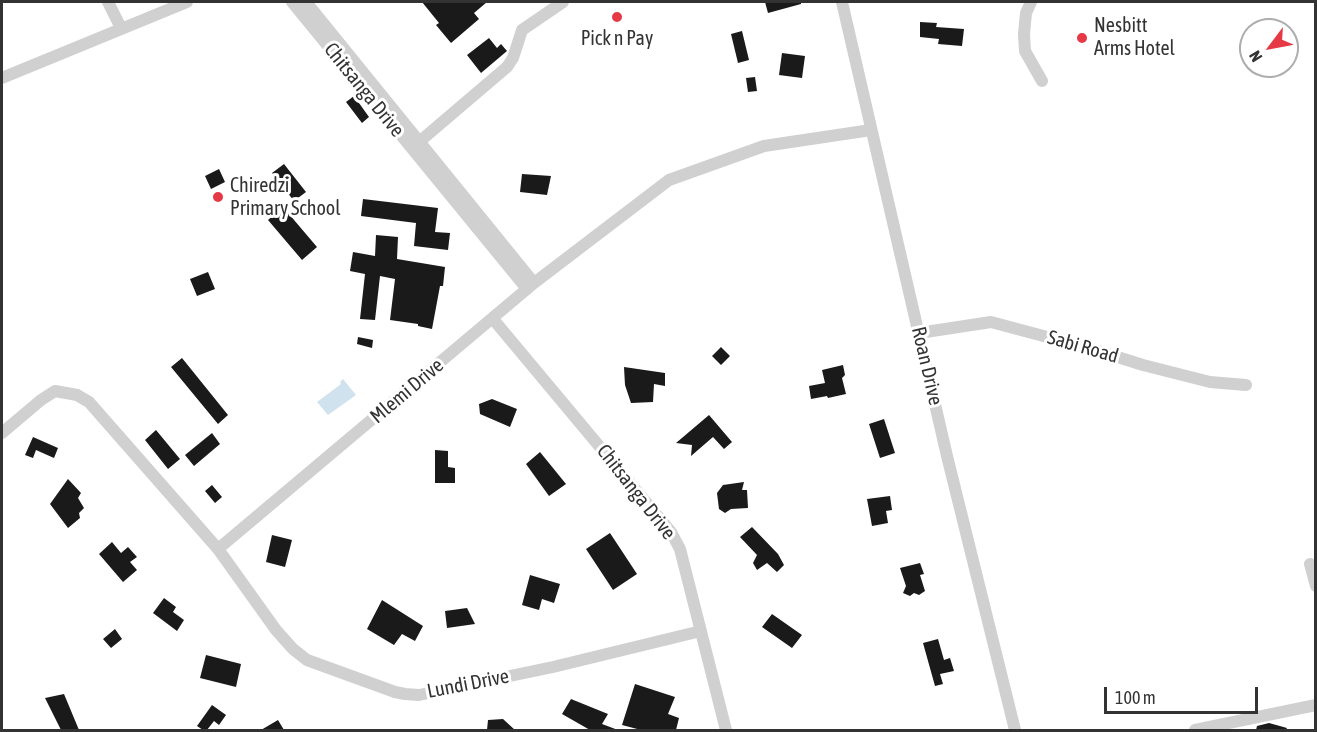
<!DOCTYPE html>
<style>
body{margin:0}
#map{position:relative;width:1317px;height:732px;overflow:hidden;background:#fff;font-family:"Asap Condensed",sans-serif}
canvas{display:block}
.frame{position:absolute;inset:0;border:3px solid #333;pointer-events:none}
.north{position:absolute;left:1239px;top:18px;width:60px;height:60px;box-sizing:border-box;background:#fff;border:2px solid #adadad;border-radius:50%;rotate:238deg;font-size:16px;font-weight:700;line-height:24px;text-align:center;color:#333}
.north::after{content:'';display:block;margin:auto;width:21px;height:27px;background:#e63946;clip-path:polygon(50% 0,100% 100%,50% 72%,0 100%)}
.scale{position:absolute;left:1104px;top:687px;width:154px;height:27px;box-sizing:border-box;border:3px solid #333;border-top:0;padding-left:8px;font-size:18px;line-height:21px;white-space:nowrap;color:#333;-webkit-text-stroke:4px #fff;paint-order:stroke}
</style>
<div id="map">
<canvas width="1317" height="732"></canvas>
<div class="frame"></div>
<div class="north">N</div>
<div class="scale">100 m</div>
</div>
<script>
const context = document.querySelector('canvas').getContext('2d');
context.lineJoin = 'round';
function paint(path, color) {
  context.fillStyle = color;
  context.fill(path, 'evenodd');
}
function shape(rows) {
  const path = new Path2D();
  for (const r of rows) {
    path.moveTo(r[0], r[1]);
    for (let i = 2; i < r.length; i += 2) path.lineTo(r[i], r[i + 1]);
  }
  return path;
}
function stroke(path, color, width, dash) {
  context.strokeStyle = color;
  context.lineWidth = width;
  context.lineCap = dash ? 'butt' : 'round';
  context.setLineDash(dash || []);
  context.stroke(path);
}
function drawText(font, color, halo, rows, align = 'center') {
  context.font = font + ' "Asap Condensed",sans-serif';
  context.lineWidth = 6;
  context.setLineDash([]);
  context.textBaseline = 'middle';
  context.strokeStyle = halo;
  context.fillStyle = color;
  for (const [text, x, y, turn = 0] of rows) {
    context.save();
    context.translate(x, y);
    context.rotate((+turn || 0) * Math.PI / 180);
    context.textAlign = isNaN(turn) ? turn : align;
    if (halo) context.strokeText(text, 0, 0);
    context.fillText(text, 0, 0);
    context.restore();
  }
}
paint(shape([
 [343,379,356,395,328,415,317,402,341,384,340,382]
]), '#cfe2ee');
paint(shape([
 [422,2,487,2,474,13,479,19,451,43,436,25,439,23],
 [765,2,801,2,801,4,768,13],
 [920,22,937,23,936,27,964,29,962,46,938,44,939,39,920,37],
 [742,31,749,60,738,63,731,34],
 [489,38,497,48,501,44,507,51,481,73,467,55],
 [782,53,805,56,802,78,779,75],
 [755,77,757,91,748,92,746,78],
 [354,96,369,117,362,123,346,102],
 [284,164,306,192,294,201,272,173],
 [219,169,225,182,211,189,205,176],
 [522,174,551,176,547,195,520,192],
 [363,199,438,208,435,232,450,233,448,250,414,246,416,223,361,216],
 [283,207,317,247,302,260,268,220],
 [376,235,398,237,397,259,445,267,443,286,440,286,432,329,418,326,418,324,390,320,395,279,380,276,375,320,360,319,365,274,350,271,353,252,375,256],
 [208,272,215,289,197,296,190,279],
 [358,337,373,340,372,348,357,344],
 [721,347,730,356,721,365,712,356],
 [182,358,228,415,218,424,171,367],
 [843,365,845,375,842,378,846,394,828,398,827,396,811,399,809,386,825,383,822,370],
 [624,367,665,373,665,386,654,384,653,402,631,403,625,385],
 [492,399,517,409,510,427,480,414,479,404],
 [709,415,732,442,724,449,713,437,691,456,692,445,676,443],
 [884,419,895,453,880,458,869,424],
 [156,430,180,459,168,469,145,440],
 [212,433,220,444,194,466,185,455],
 [33,437,58,448,54,458,36,450,33,458,25,455],
 [435,450,448,451,448,467,455,468,455,483,435,483],
 [540,452,566,484,549,496,526,464],
 [68,479,81,493,78,498,84,508,79,513,80,518,68,528,50,504],
 [744,482,742,490,747,490,748,508,731,509,725,513,719,509,717,493,723,485],
 [212,485,222,497,215,503,205,491],
 [890,496,892,510,886,511,888,523,872,526,867,499],
 [752,527,778,554,784,565,777,572,767,563,757,570,753,563,757,555,740,537],
 [610,533,637,574,613,590,586,549],
 [272,535,292,540,285,567,266,562],
 [112,542,121,553,128,547,137,557,130,562,137,570,123,582,99,554],
 [920,563,924,574,920,575,925,591,919,595,914,593,910,596,903,593,906,586,900,568],
 [530,575,560,584,554,603,542,599,539,610,522,605],
 [164,598,176,607,173,612,184,620,177,631,153,613],
 [382,600,423,626,415,641,402,634,394,645,367,629],
 [467,608,475,624,447,628,445,611],
 [772,614,802,635,792,648,762,627],
 [115,629,122,639,111,648,103,639],
 [938,639,944,660,950,658,954,671,940,674,943,684,935,686,923,643],
 [206,655,241,664,236,687,200,678],
 [635,684,675,697,668,714,679,718,676,730,641,730,622,725],
 [64,694,79,730,61,730,45,698],
 [571,699,608,714,602,724,618,730,590,730,562,714],
 [212,705,226,715,219,725,214,721,207,730,203,730,197,726],
 [503,719,515,730,487,730,488,720],
 [278,720,284,730,261,730],
 [1269,723,1287,728,1286,730,1256,730,1257,726]
]), '#1a1a1a');
stroke(shape([
 [108,2,121,28],
 [292,2,527,289],
 [306,2,534,283],
 [842,2,947,456,1015,730],
 [1031,2,1026,13,1024,34,1025,51,1042,81],
 [2,78,187,2],
 [419,142,507,67,513,58,522,30,563,2],
 [493,319,671,532,680,549,726,730],
 [919,333,991,322,1092,349,1143,365,1210,382,1246,385],
 [2,433,41,400,55,391,77,395,89,402,218,549,534,283,669,180,764,146,871,130],
 [218,549,276,630,293,649,307,660,395,692,405,694,419,695,553,667,701,631],
 [1310,564,1316,586],
 [1195,730,1316,705]
]), '#d0d0d0', 12);
for (const [x, y, r, color] of [
 [617,17,6,"#e63946"],
 [1082,38,6,"#e63946"],
 [218,197,6,"#e63946"]
]) {
  const dot = new Path2D();
  dot.arc(x, y, r, 0, 2 * Math.PI);
  context.fillStyle = color;
  context.fill(dot);
  stroke(dot, '#fff', 2);
}
drawText('20px', '#333', '#fff', [
 ["Nesbitt",1094,26],
 ["Arms Hotel",1094,49],
 ["Pick n Pay",617,39,"center"],
 ["Chiredzi",230,186],
 ["Primary School",230,209]
], 'left');
drawText('20px', '#333', '#fff', [
 ["Chitsanga Drive",364,90,51],
 ["Sabi Road",1083,347,16],
 ["Roan Drive",927,366,77],
 ["Mlemi Drive",407,391,-40],
 ["Chitsanga Drive",636,492,52],
 ["Lundi Drive",468,684,-11]
]);
</script>
